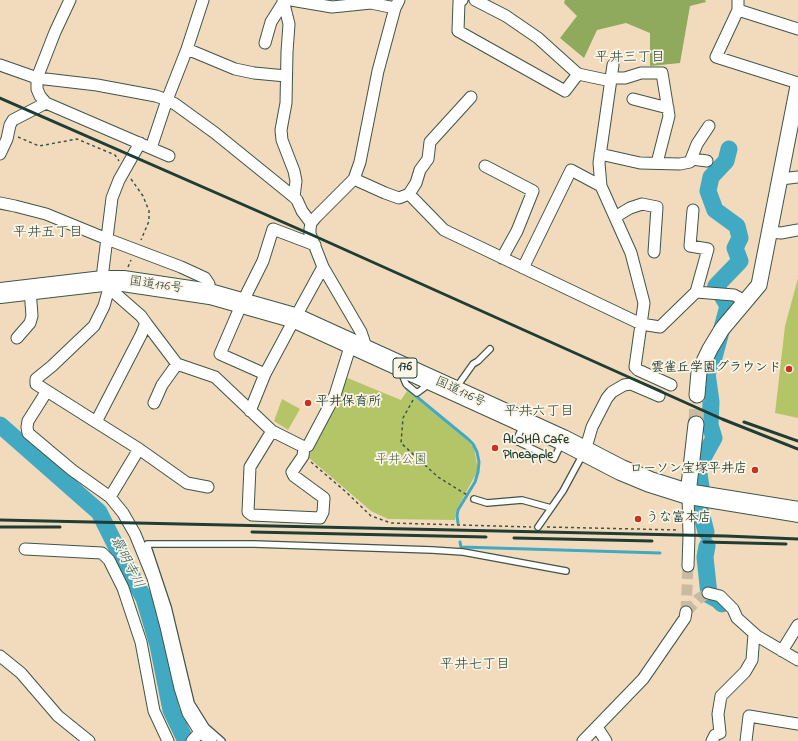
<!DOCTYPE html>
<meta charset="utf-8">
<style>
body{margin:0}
canvas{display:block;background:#f2dbbc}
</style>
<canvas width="798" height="741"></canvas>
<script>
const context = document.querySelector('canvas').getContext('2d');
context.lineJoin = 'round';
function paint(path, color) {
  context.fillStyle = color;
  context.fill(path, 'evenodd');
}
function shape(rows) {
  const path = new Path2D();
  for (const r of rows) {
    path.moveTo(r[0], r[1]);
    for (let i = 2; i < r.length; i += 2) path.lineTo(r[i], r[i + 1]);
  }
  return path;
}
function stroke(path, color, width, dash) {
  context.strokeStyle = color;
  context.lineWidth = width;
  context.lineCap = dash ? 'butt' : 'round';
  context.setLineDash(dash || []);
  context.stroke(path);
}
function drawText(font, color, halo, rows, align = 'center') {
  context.font = font + ' "Indie Flower","Klee One",sans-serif';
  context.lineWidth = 3.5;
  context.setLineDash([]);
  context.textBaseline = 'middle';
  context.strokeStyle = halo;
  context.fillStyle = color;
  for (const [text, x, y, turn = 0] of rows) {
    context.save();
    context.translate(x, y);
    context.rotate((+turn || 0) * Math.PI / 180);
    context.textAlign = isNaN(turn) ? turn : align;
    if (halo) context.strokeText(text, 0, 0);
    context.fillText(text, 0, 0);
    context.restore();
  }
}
paint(shape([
 [798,278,798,418,775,413,785,326],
 [345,377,401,400,407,391,467,440,474,448,478,470,456,511,455,520,388,519,371,511,308,457,340,396],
 [282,399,300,409,288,430,274,421]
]), '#b4c568');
paint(shape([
 [565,0,705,0,706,2,690,6,680,63,650,66,650,33,626,23,597,30,584,58,560,38,577,16,564,3]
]), '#8faa5c');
stroke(shape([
 [406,388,468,439,473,444,477,452,479,462,478,472,475,482,458,510,457,516,458,523],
 [460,542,461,547,660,553]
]), '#41a9c1', 3);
stroke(shape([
 [0,425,99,512,126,566,144,598,158,645,171,710,185,739,188,741],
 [701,487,698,467,714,438,710,425,711,402,707,373,713,361,728,306,716,286,740,261,735,248,740,238,737,226,715,210,708,191,711,177,726,161,729,149],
 [701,512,706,532],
 [707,546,705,557,709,595,718,600,722,604]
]), '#41a9c1', 17);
stroke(shape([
 [686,612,688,566],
 [686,612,698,599,708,593]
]), '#c8bba1', 11, [11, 5.5]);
stroke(shape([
 [696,424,697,395]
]), '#c8bba1', 15, [15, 8]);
const lane = shape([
 [401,372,406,384,417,393,425,387,428,382],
 [456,388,473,364,478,361,490,349],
 [523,425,516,441,554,459,562,442],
 [474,499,487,503,522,500,551,508],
 [538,527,563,491,583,454],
 [222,741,206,727,191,703,168,607,147,544,254,544,432,550,463,552,566,571]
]);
const street = shape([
 [70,0,55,32,37,78,37,89,40,96,46,103,169,156],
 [283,0,289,24,287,52,286,103,281,130,282,140,294,171,296,181,294,197],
 [291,0,332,7,371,3,395,8],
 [462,0,459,2,458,31,565,91,578,74],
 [475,0,506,16,538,38,578,74,611,81],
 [738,0,738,10,716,57,798,83],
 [738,10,798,29],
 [265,43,271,22,283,3],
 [187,49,235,69,254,73,286,76],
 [0,65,37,78,97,85,156,96,167,100,175,104,215,133,294,197,297,200,302,211,311,223],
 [613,65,599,163,601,186,631,253,644,303,635,367,638,370,671,385],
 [611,78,625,78,641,73,662,73,669,116,657,163],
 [633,99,668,108],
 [140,143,119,180,112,198,103,270,103,281,117,295,141,316,146,323,141,335,96,422,47,391,28,421,27,427,28,433,72,470,110,497,123,513,135,534,153,578,166,627,180,688,188,713,200,732,211,741],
 [151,148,167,100,187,49,203,0],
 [0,154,7,139,10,125,13,120,46,103],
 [600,154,640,163,680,164,690,162,697,144,709,126],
 [692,159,707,161],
 [485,166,533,191,517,231,502,258],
 [354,179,385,193,399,198,409,194,416,183,420,170,428,159,430,142,471,97],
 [781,179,798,177],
 [409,194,444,230,641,324,660,327,696,292,734,295,745,301],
 [0,203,15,206,46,214,107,239,181,267,205,278,209,284,210,294],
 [693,210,690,246,708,249,696,292],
 [615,217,630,208,642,204,657,207,654,252],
 [770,232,781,233,798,230],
 [523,268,571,170,601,186],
 [146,323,177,364,215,377,272,431,304,447,308,446,335,395,351,344],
 [17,338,30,323,32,316,30,289],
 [367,350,361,332,323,267,310,234,310,229,311,223,316,217,354,179,360,162,378,71,395,8,399,0],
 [265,374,220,354,242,303,263,261,273,229,315,245],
 [47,391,36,384,36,379,52,366,94,326,104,306,109,288],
 [154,403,162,385,177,364],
 [250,411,265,374,295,318,323,267],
 [96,422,139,449,187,483,208,487],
 [272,431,250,467,248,512,252,515,320,518,323,512,324,498,294,476,292,472,303,456,304,447],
 [585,451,592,427,607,398,612,392,624,385,631,384,659,396],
 [110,497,139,449],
 [25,549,102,553,109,560,123,588,141,642,154,711,168,741],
 [688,566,689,536,688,494],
 [708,593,720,596,733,609,737,618,757,636,798,660],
 [782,651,798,625],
 [0,656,21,673,58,716,89,741],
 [597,727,606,741],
 [192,741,200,732],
 [583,741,643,679,685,618,686,612],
 [712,741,715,735,720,733,718,714,721,696,745,672,752,660,754,634],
 [746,741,749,716,798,724]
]);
const secondary = shape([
 [697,395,699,372,710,349,722,329,759,285,798,86],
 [688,494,696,424]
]);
const highway = shape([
 [0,293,103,281,123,281,210,294,295,318,563,440,621,470,650,482,688,494,798,512]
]);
stroke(lane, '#3f5548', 8);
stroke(street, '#3f5548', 13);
stroke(secondary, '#3f5548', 17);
stroke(highway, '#3f5548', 22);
stroke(shape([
 [18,137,39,146,77,139,115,155,119,161],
 [131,179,143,196,149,211,149,221,141,240],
 [128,267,131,260],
 [413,400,403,418,401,443,438,477,467,495],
 [311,462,346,492,371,516,391,523,531,527],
 [547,527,679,530],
 [122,561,133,556]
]), '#3f5548', 1.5, [3, 3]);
stroke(lane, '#fff', 5.5);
stroke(street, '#fff', 11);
stroke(secondary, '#fff', 15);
stroke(highway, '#fff', 20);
stroke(shape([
 [0,98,310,234,722,419,798,449],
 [744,422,798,441],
 [0,520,726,536,798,539],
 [0,527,60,527],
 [252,532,486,537],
 [514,538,652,541],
 [704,542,786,544]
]), '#1f3d34', 3);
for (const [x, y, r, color] of [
 [789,369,4,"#c8321e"],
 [308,403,4,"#c8321e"],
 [495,448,4,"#c8321e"],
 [755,470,4,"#c8321e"],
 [638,519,4,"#c8321e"]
]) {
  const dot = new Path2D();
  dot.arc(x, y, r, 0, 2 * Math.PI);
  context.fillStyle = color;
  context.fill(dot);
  stroke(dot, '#fcf5e5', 1.5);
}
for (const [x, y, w] of [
 [405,368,24]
]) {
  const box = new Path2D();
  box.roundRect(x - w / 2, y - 10, w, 20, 3);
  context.fillStyle = '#fcf5e5';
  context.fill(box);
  stroke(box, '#1f3d34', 1);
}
drawText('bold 12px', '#1f3d34', null, [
 ["176",405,368]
]);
drawText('13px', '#1f3d34', '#fcf5e5', [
 ["国道176号",156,286,8],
 ["国道176号",460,393,25]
]);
drawText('bold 13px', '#1f3d34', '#fcf5e5', [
 ["雲雀丘学園グラウンド",781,369,"right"],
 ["平井保育所",316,403],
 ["ALOHA Cafe",503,441],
 ["Pineapple",503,456],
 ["ローソン宝塚平井店",747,470,"right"],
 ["うな富本店",646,519]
], 'left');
drawText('13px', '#445f41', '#fcf5e5', [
 ["平井公園",401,461]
]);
drawText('14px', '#1f3d34', '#fcf5e5', [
 ["平井三丁目",630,59],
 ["平井五丁目",48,234],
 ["平井六丁目",539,413],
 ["平井七丁目",475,666]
]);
drawText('italic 14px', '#295d5e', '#fcf5e5', [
 ["最明寺川",126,563,63]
]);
</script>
